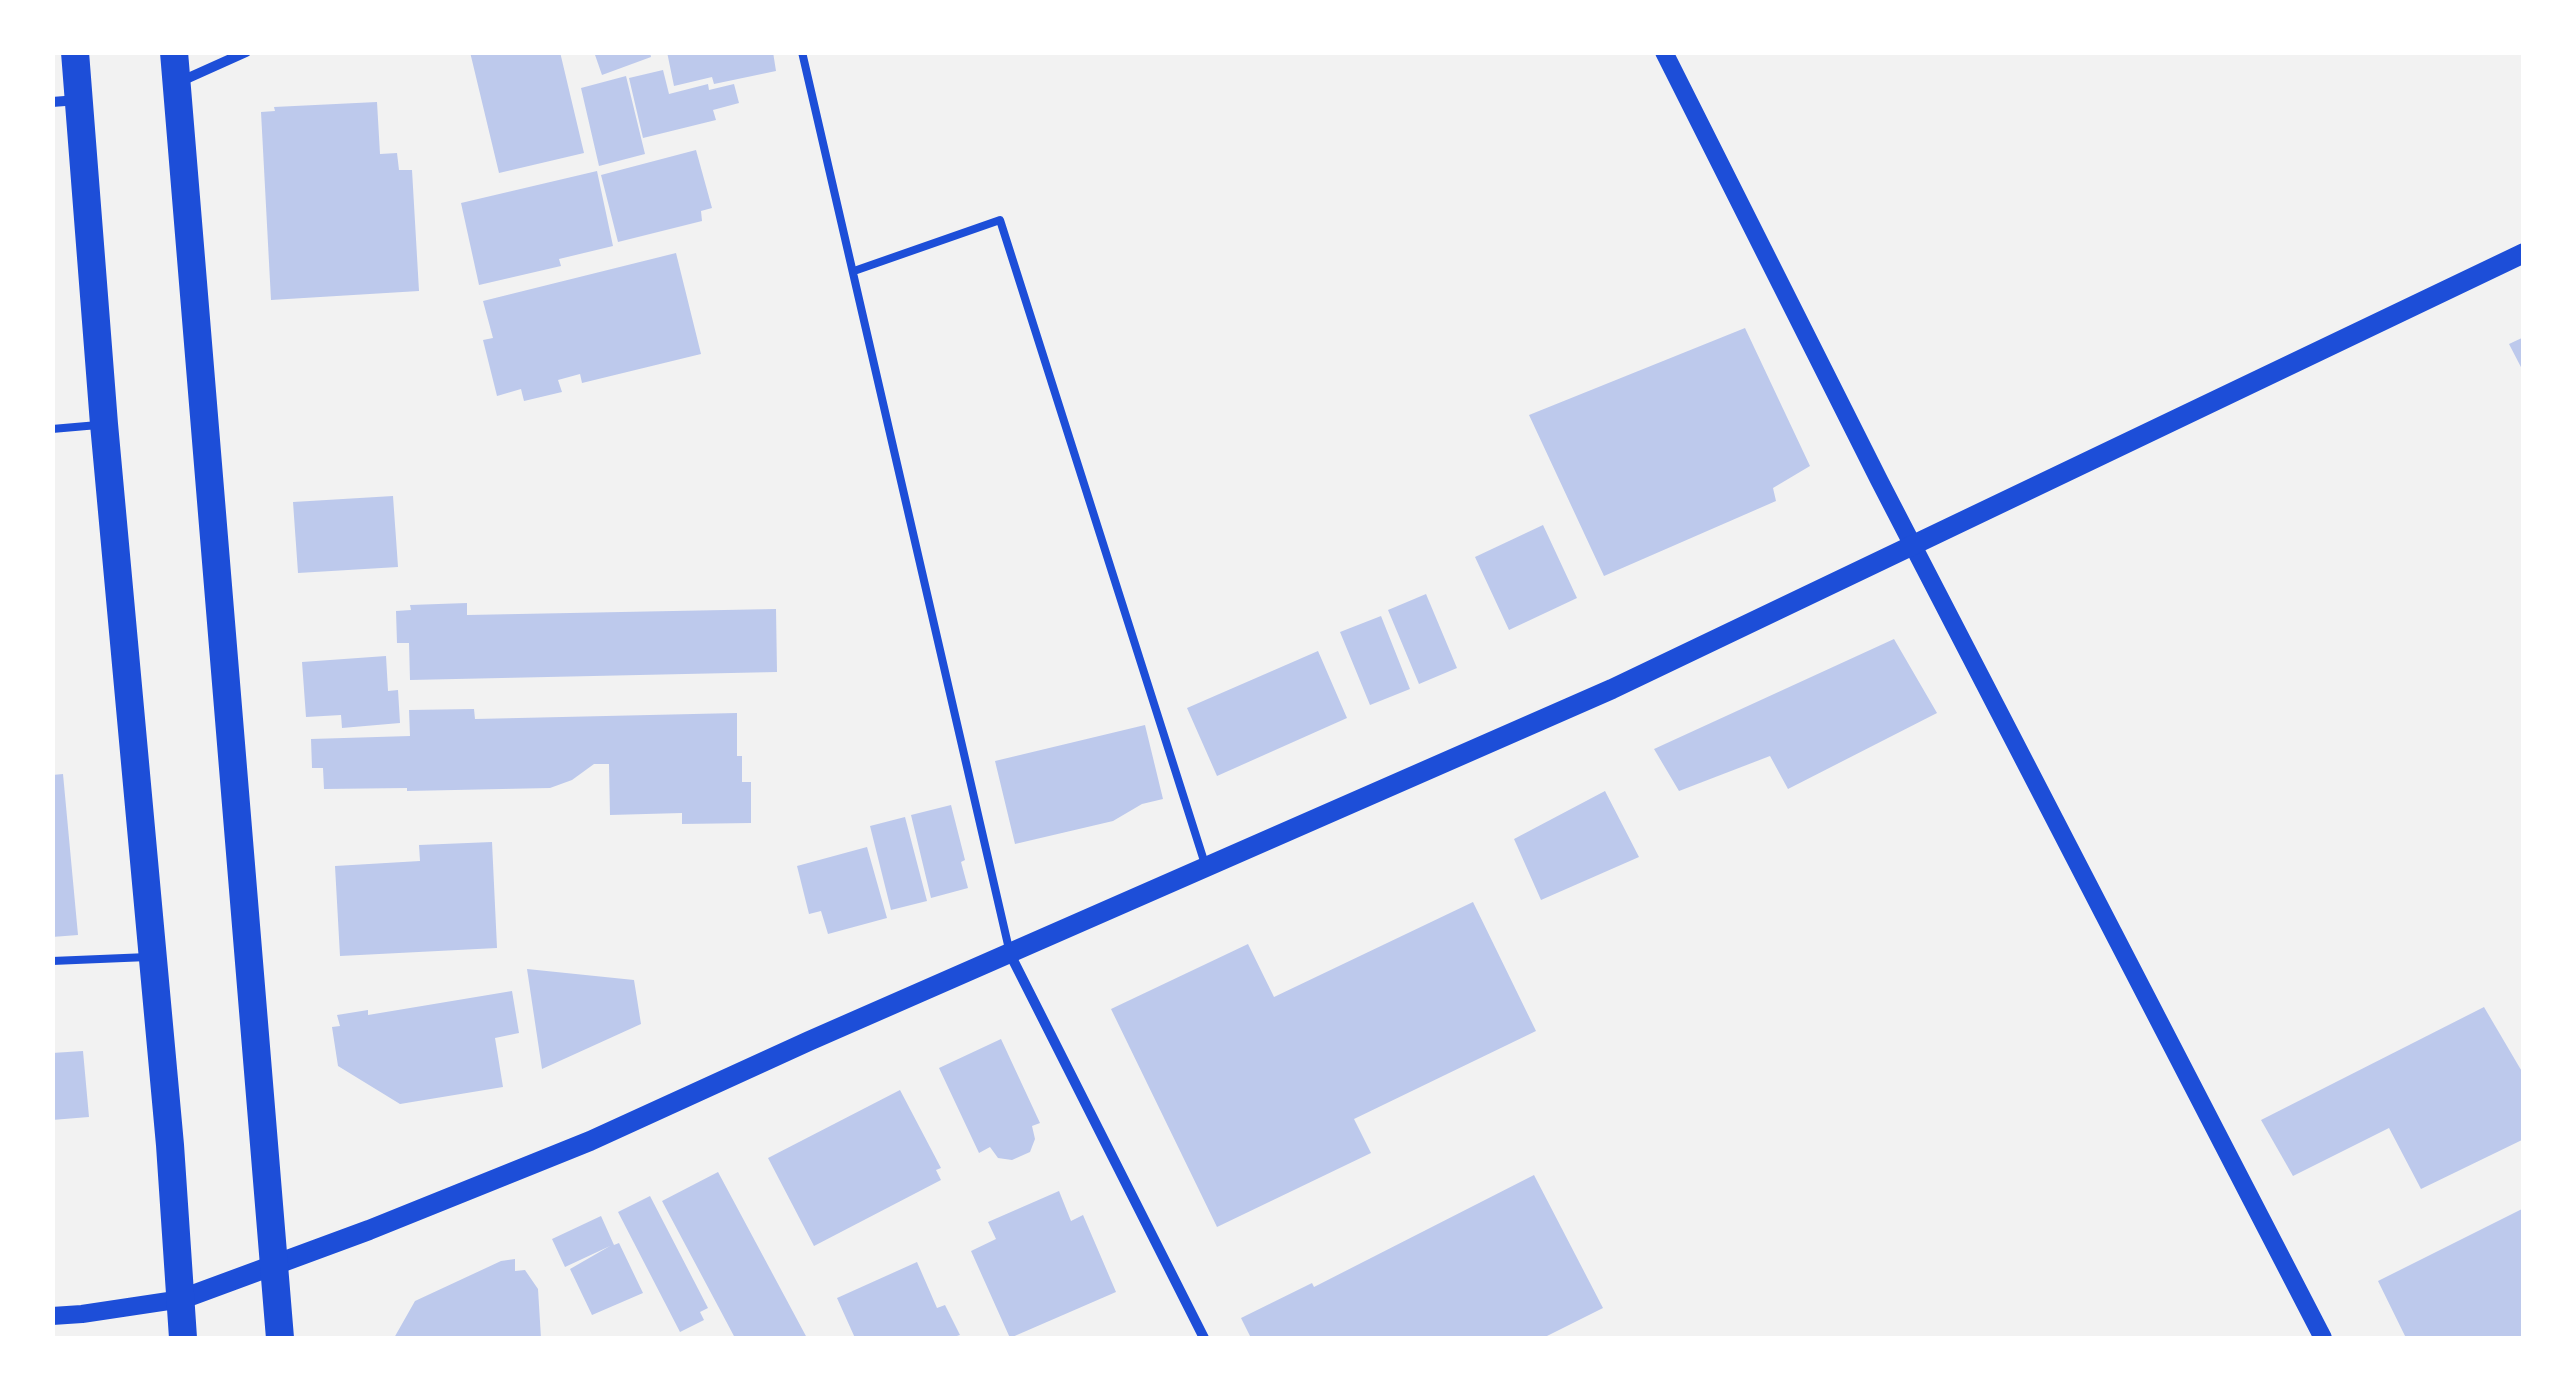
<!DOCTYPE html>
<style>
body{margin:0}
#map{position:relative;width:2576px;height:1391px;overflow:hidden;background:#f2f2f2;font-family:"DM Sans",sans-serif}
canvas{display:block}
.frame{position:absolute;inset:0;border:55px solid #fff;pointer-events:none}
</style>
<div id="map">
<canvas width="2576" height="1391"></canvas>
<div class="frame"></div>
</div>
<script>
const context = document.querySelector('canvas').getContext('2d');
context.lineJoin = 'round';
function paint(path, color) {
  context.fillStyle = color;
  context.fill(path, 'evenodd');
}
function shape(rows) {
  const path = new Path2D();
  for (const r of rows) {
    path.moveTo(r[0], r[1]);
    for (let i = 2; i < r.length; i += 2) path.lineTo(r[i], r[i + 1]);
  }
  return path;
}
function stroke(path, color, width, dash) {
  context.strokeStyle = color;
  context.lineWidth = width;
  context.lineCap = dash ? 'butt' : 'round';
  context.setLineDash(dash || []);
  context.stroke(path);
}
paint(shape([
 [470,52,560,52,584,153,499,173],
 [594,52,650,52,651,57,602,75],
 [667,52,773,52,776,71,714,84,712,77,674,86],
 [663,70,669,94,708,84,709,90,734,84,739,103,713,110,716,120,643,138,629,78],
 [626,76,645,154,599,166,581,88],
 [377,102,380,154,397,153,399,170,412,170,419,291,271,300,261,112,275,111,274,107],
 [696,150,712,208,701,211,702,221,618,242,601,175],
 [597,171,613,246,559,259,561,266,479,285,461,203],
 [676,253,701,354,582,383,580,374,558,380,562,392,524,401,521,389,497,396,483,340,493,338,483,301],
 [1745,328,1810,466,1773,488,1776,501,1604,576,1529,415],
 [2524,337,2524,373,2509,344],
 [393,496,398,567,298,573,293,502],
 [1543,525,1577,598,1509,630,1475,557],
 [1426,594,1457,668,1419,684,1388,610],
 [467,603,467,615,776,609,777,672,410,680,409,643,397,643,396,611,411,610,410,605],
 [1381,616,1410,689,1370,705,1340,632],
 [1894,639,1937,713,1788,789,1770,756,1679,791,1654,749],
 [1318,651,1347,718,1217,776,1187,708],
 [386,656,388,691,398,690,400,723,342,728,341,715,306,717,302,662],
 [474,709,475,719,737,713,737,756,742,756,742,782,751,782,751,823,682,824,682,813,610,815,609,764,594,764,572,780,550,788,407,791,407,788,324,789,323,768,312,768,311,739,410,736,409,710],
 [1145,725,1163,799,1142,804,1113,821,1015,844,995,761],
 [63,774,78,935,52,937,52,775],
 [1605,791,1639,857,1541,900,1514,839],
 [951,805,965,860,961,862,968,888,931,898,911,815],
 [905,817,927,901,891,910,870,826],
 [492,842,497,948,340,956,335,866,420,861,419,845],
 [867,847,887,918,828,934,821,911,809,914,797,866],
 [1473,902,1536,1031,1354,1119,1371,1153,1217,1227,1111,1009,1248,944,1274,997],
 [527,969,634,980,641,1024,542,1069],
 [512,991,519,1033,495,1038,503,1087,400,1104,338,1066,332,1027,340,1026,337,1015,368,1010,368,1015],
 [2484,1007,2524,1075,2524,1139,2421,1189,2389,1128,2293,1176,2261,1120],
 [1001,1039,1040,1123,1032,1126,1035,1139,1030,1152,1012,1160,998,1158,990,1147,979,1153,939,1068],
 [83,1051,89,1117,52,1120,52,1053],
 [900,1090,941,1168,936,1170,941,1180,814,1246,768,1158],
 [718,1172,807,1338,735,1338,662,1201],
 [1534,1175,1603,1308,1543,1338,1251,1338,1241,1318,1312,1283,1314,1287],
 [1059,1191,1071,1221,1083,1215,1116,1292,1010,1338,971,1251,996,1239,988,1222],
 [650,1196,708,1308,700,1312,704,1320,680,1332,618,1212],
 [2524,1208,2524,1338,2406,1338,2378,1281],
 [601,1216,614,1245,619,1243,643,1293,592,1315,570,1269,610,1246,565,1267,552,1239],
 [515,1259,515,1271,525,1270,538,1289,541,1338,394,1338,415,1301,501,1261],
 [917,1262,937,1308,945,1305,960,1335,951,1338,855,1338,837,1298]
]), '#bdc9ec');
stroke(shape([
 [802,52,1009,949],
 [854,271,1000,220,1205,864],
 [52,429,98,425],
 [52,961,148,957]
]), '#1d4ed8', 8);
stroke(shape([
 [177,83,246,52],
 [52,102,78,100],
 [1010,954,1204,1338]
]), '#1d4ed8', 10);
stroke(shape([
 [1664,52,1879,480,2323,1338],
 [52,1316,82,1314,182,1299]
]), '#1d4ed8', 18);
stroke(shape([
 [182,1299,369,1230,590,1141,809,1041,1612,689,2524,253]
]), '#1d4ed8', 20);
stroke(shape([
 [75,52,104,424,170,1145,183,1338],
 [174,52,280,1338]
]), '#1d4ed8', 28);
</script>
